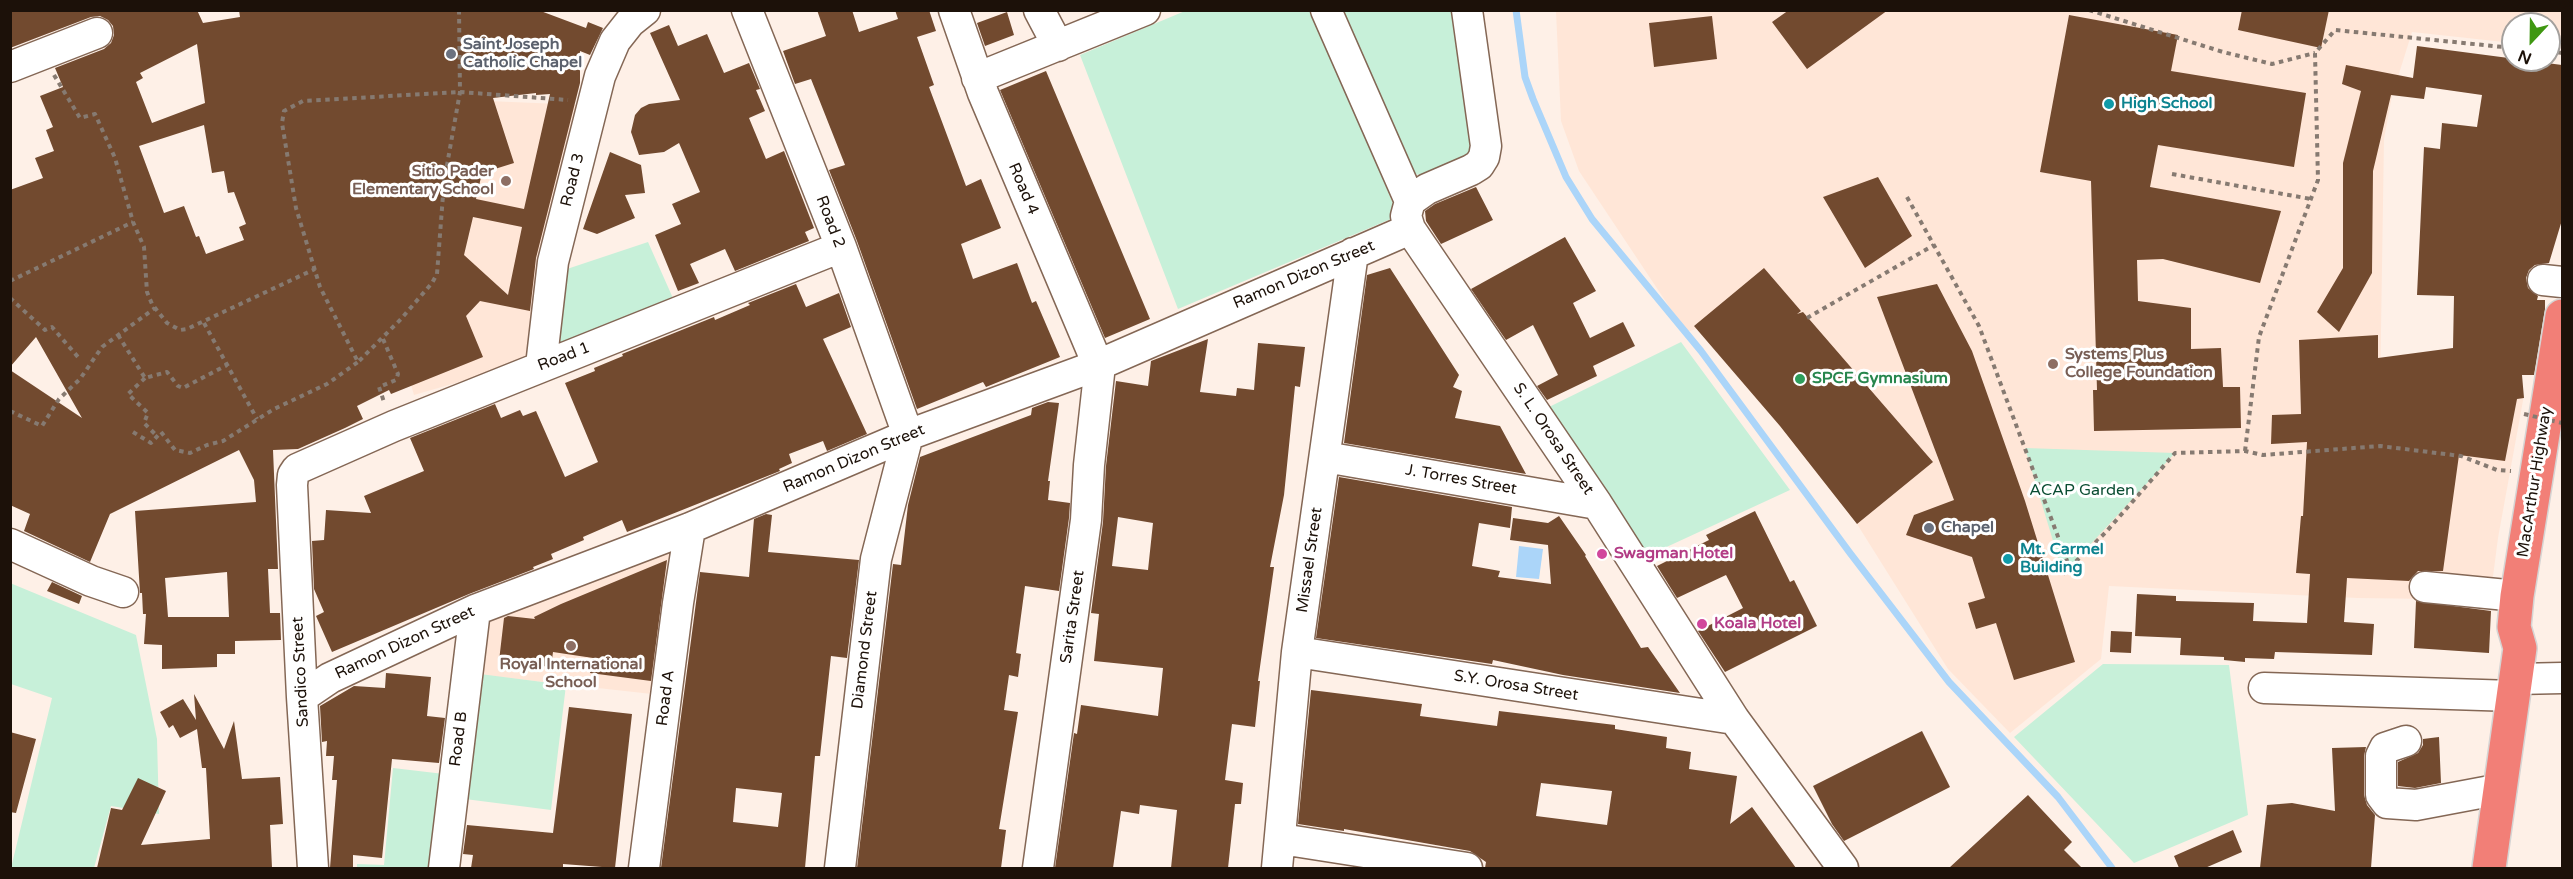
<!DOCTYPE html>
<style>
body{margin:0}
#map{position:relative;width:2573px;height:879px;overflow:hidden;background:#fef0e7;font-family:"Varela Round",sans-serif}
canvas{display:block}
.frame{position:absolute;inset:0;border:12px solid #1c1109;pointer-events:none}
.north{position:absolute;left:2501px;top:12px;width:60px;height:60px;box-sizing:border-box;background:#fff;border:2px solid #a4a09d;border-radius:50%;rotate:202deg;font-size:16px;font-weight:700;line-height:24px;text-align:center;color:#1c1109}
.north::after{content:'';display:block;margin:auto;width:21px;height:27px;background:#3f9711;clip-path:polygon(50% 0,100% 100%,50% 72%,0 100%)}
</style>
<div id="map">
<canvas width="2573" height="879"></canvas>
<div class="frame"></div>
<div class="north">N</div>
</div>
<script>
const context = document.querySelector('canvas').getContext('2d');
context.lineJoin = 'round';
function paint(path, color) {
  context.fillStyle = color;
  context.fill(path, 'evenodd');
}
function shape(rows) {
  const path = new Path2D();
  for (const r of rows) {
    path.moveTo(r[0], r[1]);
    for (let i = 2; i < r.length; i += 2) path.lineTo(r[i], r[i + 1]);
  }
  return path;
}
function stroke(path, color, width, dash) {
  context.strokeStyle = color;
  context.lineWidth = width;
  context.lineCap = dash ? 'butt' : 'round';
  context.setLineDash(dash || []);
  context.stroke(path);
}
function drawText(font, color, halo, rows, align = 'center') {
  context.font = font + ' "Varela Round",sans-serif';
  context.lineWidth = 6;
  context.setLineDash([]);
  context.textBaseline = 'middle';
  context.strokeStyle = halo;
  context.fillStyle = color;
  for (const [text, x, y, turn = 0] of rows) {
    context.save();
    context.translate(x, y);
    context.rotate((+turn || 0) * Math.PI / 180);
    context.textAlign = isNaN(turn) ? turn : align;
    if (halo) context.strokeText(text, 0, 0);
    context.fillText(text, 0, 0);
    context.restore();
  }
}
paint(shape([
 [1556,11,2562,11,2562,49,2549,47,2549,24,2513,24,2513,43,2412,32,2392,96,2384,139,2380,394,2524,395,2498,538,2491,592,2433,599,2358,598,2109,586,2101,659,2010,733,1948,669,1857,524,1780,426,1697,329,1686,332,1579,171,1561,121],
 [464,100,583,105,525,363,414,395,398,340],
 [673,546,652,694,480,675,487,616]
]), '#ffe6d7');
paint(shape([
 [1185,11,1314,11,1398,216,1178,309,1080,55],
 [1335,11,1458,11,1476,148,1458,163,1421,175,1413,174],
 [648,242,676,305,558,345,564,270],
 [1681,342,1790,490,1647,556,1549,407],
 [2025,448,2175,453,2063,574],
 [10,583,136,635,157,739,159,814,111,806,94,868,11,868,52,698,11,684],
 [2103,664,2229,665,2248,815,2134,863,2014,737],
 [480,674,566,685,551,810,465,799],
 [393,768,444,774,433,868,357,868,357,864,384,865]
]), '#c7f0d9');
paint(shape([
 [1519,546,1543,549,1539,579,1516,577]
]), '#abd5f9');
stroke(shape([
 [1516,10,1525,77,1533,99,1566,177,1592,219,1701,351,1850,553,1949,682,2058,797,2112,868]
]), '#abd5f9', 7);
paint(shape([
 [10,10,197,10,203,23,240,17,239,10,538,10,586,28,588,22,603,28,590,55,580,51,580,83,536,258,530,311,480,301,466,316,483,357,391,394,389,390,357,406,363,419,345,428,298,449,273,450,278,569,268,569,270,613,280,613,281,640,235,641,235,654,217,654,217,667,162,669,162,645,144,644,146,614,143,614,142,593,140,593,135,511,256,502,254,480,239,450,110,514,90,562,24,531,30,514,10,505,10,370,82,418,36,337,10,367,10,190,43,178,35,158,54,151,46,130,53,127,40,96,63,87,55,68,104,49,111,43,114,35,113,26,108,20,100,16,91,17,10,48],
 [197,44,205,103,152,123,136,82,143,78,140,73],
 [536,93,536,95,550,94,524,209,476,199,482,173,514,163,493,98],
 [204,125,212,173,224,171,228,193,234,192,246,224,239,227,244,240,206,254,199,236,196,237,184,206,164,213,139,146],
 [473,217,522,227,508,295,464,255],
 [227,572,229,617,168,617,165,578],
 [817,10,852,10,859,32,898,19,895,10,929,10,936,31,917,37,934,85,929,87,966,186,981,179,1001,228,961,244,973,279,1017,263,1032,303,1036,301,1060,357,986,387,983,382,917,409,857,241,829,170,845,165,811,79,795,84,783,51,826,36],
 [1789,10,1888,10,1807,69,1772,22],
 [2242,10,2329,10,2321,48,2238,30],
 [1007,12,1014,35,985,46,977,23],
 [2069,15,2178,35,2171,71,2306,93,2294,167,2158,145,2150,187,2281,211,2260,283,2163,259,2137,260,2138,301,2191,308,2191,349,2221,348,2223,387,2240,387,2241,428,2094,431,2093,390,2097,390,2091,181,2040,172],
 [1712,16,1717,59,1654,67,1649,23],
 [669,25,678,46,707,34,724,73,749,63,760,89,756,90,765,111,749,118,766,159,784,151,814,228,805,232,809,241,735,271,725,249,690,264,699,283,678,291,655,235,681,224,672,204,700,192,679,143,664,152,639,155,631,132,635,115,641,108,649,104,680,100,650,33],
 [2417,46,2562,65,2562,220,2549,263,2535,265,2529,270,2526,278,2528,288,2538,296,2537,300,2545,300,2545,309,2534,375,2522,375,2524,398,2517,399,2505,461,2459,455,2443,571,2418,571,2409,581,2347,578,2344,622,2374,624,2372,655,2275,652,2274,659,2245,658,2245,662,2224,660,2224,657,2180,655,2181,638,2135,636,2137,594,2176,596,2176,601,2254,603,2253,621,2307,623,2310,574,2296,573,2301,516,2303,516,2307,442,2271,444,2272,415,2301,414,2299,340,2378,335,2378,358,2453,348,2454,296,2417,295,2424,147,2440,149,2442,123,2477,127,2482,95,2426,87,2424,99,2391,95,2373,171,2372,273,2339,332,2317,312,2343,268,2343,163,2361,91,2342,84,2346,65,2413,78],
 [1046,71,1150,319,1105,338,1000,90],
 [610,152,641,165,645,193,625,195,635,218,597,234,583,229],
 [1878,177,1912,236,1865,268,1823,197],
 [1476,187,1493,220,1441,244,1426,221,1425,211,1435,204],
 [1565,237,1596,291,1573,303,1590,338,1623,322,1635,346,1593,366,1597,376,1547,400,1537,386,1558,375,1533,325,1506,340,1471,289],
 [1390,268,1459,375,1453,387,1462,391,1455,418,1500,426,1526,474,1344,443,1367,275],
 [1764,268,1801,311,1797,314,1803,312,1933,462,1857,524,1780,426,1694,326],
 [796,284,806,307,839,293,851,327,823,339,867,434,827,451,823,441,789,454,792,463,779,469,780,471,627,532,622,520,583,537,584,540,551,554,553,559,533,567,534,569,469,594,332,652,316,616,324,612,314,589,312,541,324,540,326,510,371,513,364,496,424,471,410,438,495,404,501,418,520,410,523,416,536,411,565,477,598,462,565,383,595,371,594,368,623,356,622,354,714,317,715,320,750,305,748,303],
 [1937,284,1972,351,2025,501,2075,662,2014,680,1996,623,1976,629,1968,603,1985,598,1972,557,1906,535,1914,515,1954,500,1877,297],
 [1208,339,1200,392,1236,396,1237,388,1254,390,1258,343,1305,347,1300,387,1295,386,1284,495,1270,567,1274,567,1258,681,1260,681,1255,727,1232,724,1225,780,1243,783,1241,804,1235,804,1228,868,1171,868,1177,810,1140,805,1139,814,1121,811,1113,868,1055,868,1074,733,1077,734,1081,705,1158,716,1163,668,1094,661,1099,614,1091,613,1103,522,1106,466,1116,381,1148,386,1151,361],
 [1118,517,1153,523,1148,570,1112,566],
 [1048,402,1059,403,1048,481,1050,481,1048,500,1070,503,1069,518,1059,591,1025,586,1016,653,1021,654,1018,677,1009,675,1004,710,1018,712,999,829,1006,830,1001,868,857,868,893,564,901,565,908,505,920,457,1031,415,1032,408],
 [1339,477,1512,507,1510,528,1479,523,1472,566,1500,571,1498,577,1551,584,1548,545,1510,540,1513,518,1548,523,1559,516,1586,555,1585,556,1641,648,1648,647,1680,693,1563,675,1493,660,1492,664,1316,638],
 [1755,511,1790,582,1794,580,1817,626,1725,672,1698,631,1743,608,1726,575,1677,598,1657,566,1709,540,1706,535],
 [766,514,772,515,768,552,859,560,847,658,831,656,820,756,815,756,805,868,661,868,700,572,749,577,754,519],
 [736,788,782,793,778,827,733,822],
 [667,560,651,681,590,673,593,658,553,652,551,667,499,661,504,618,508,616,535,619,534,617,561,604],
 [52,582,82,596,79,604,47,591],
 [2416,601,2491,611,2489,653,2414,648],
 [2111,631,2132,632,2131,653,2110,652],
 [386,673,431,677,427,716,445,718,439,763,392,759,382,858,353,855,353,868,330,868,337,780,332,780,334,756,326,756,327,741,322,742,320,706,354,686,385,688],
 [1311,690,1422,704,1420,716,1497,726,1499,711,1615,725,1615,729,1667,737,1666,748,1691,752,1689,769,1737,776,1730,824,1752,807,1796,868,1485,868,1486,862,1470,851,1344,829,1344,831,1298,824],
 [1541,783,1612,791,1607,825,1536,816],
 [194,694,224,749,234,721,242,779,280,777,283,824,270,825,272,868,97,868,111,808,122,810,138,778,166,791,141,845,210,839,206,768,202,768,197,729,180,738,173,725,169,728,160,712,183,699,196,720],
 [569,707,632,714,615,868,563,864,563,868,471,868,473,855,463,854,467,825,553,833],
 [1922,731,1950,787,1844,841,1832,824,1813,786],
 [10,732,36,739,16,813,10,812],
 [2439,737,2441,783,2415,788,2398,786,2398,762,2418,753,2423,745,2423,739],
 [2366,747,2364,756,2364,795,2367,805,2375,815,2371,868,2260,868,2267,805,2292,803,2335,811,2332,748],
 [2028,795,2072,842,2064,850,2082,868,1949,868],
 [2233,830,2242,852,2205,868,2179,868,2174,856]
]), '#724a2f');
const minor = shape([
 [747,10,841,247,908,435,876,559,840,868],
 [954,10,983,93,1098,365,1099,374,1089,465,1086,520,1038,868],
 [1039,10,1058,46],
 [1326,10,1410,201],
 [1467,10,1486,146,1484,157,1479,165,1471,170,1427,189,1410,201,1406,216,1410,229,1597,504,1734,719,1843,868],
 [10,67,97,33],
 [977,78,1145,10],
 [2543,280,2562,282],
 [541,366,553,262,600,76,615,41,630,22,645,10],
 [1325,457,1597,504],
 [10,544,91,581,123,592],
 [2425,587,2517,596],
 [1297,652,1734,719],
 [2516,679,2562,678],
 [2264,688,2513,696],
 [302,697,330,678,475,610,690,528,908,435,1098,365,1410,229],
 [2406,741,2385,748,2381,756,2381,795,2387,803,2416,805,2501,789],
 [1281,839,1467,868],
 [313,868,302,697,292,485,293,475,297,469,394,426,841,247],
 [444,868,475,610],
 [644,868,678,603,690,528],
 [1277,868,1297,652,1353,253]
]);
const highway = shape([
 [2489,868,2520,648,2514,627,2517,596,2562,316]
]);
stroke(minor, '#846755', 33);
stroke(highway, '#d6d4d3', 36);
stroke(shape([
 [459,10,460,92,444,182,437,274,432,283,401,319,358,362,320,287,296,208,282,123,284,111,303,101,460,92,568,100],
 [2089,10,2223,52,2272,64,2315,53],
 [2549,51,2562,53],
 [54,75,80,118,95,114,115,158,133,222,144,247,147,292,152,304,167,323,180,330,187,329,315,269],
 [2172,174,2311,199],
 [1907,197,1979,326,2069,566],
 [10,281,133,222],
 [10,298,45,330,52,327,78,357],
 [1807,318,1934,245],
 [204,323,257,419],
 [118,335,145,378,167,372,178,386,183,388,227,365],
 [383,339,398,374,396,380,379,387,384,402],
 [145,378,128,394,148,413,144,423,157,436],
 [10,411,42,426,59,399,80,379,102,347,155,308],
 [133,432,151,443,161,432,175,450,190,453,207,445,223,441,274,409,327,384,358,362],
 [2245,451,2259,337,2318,180,2315,53,2335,30,2513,48],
 [2063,574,2106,532,2175,453,2245,451,2263,455,2380,446,2461,456,2497,470,2511,471]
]), '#867a71', 4, [4.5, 4.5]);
stroke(minor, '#fff', 30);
stroke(highway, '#f27f77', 33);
stroke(shape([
 [2524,414,2562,423]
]), '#867a71', 4, [4.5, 4.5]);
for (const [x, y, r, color] of [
 [451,54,6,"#6b7280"],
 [2109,104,6,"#0f9aa8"],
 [506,181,6,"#8d6e63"],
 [2053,364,6,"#8d6e63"],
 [1800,379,6,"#2e9e5b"],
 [1929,528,6,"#6b7280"],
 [1602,554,6,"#d1479c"],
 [2008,559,6,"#0f9aa8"],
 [1702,624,6,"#d1479c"],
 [571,646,6,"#8d6e63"]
]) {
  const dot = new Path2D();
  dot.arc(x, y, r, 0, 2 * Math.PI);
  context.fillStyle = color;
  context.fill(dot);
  stroke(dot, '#fff', 2);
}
drawText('bold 16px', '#5b616d', '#fff', [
 ["Saint Joseph",463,45],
 ["Catholic Chapel",463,63],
 ["Chapel",1941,528]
], 'left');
drawText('bold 16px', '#0d838f', '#fff', [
 ["High School",2121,104],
 ["Mt. Carmel",2020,550],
 ["Building",2020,568]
], 'left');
drawText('bold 16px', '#785e54', '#fff', [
 ["Sitio Pader",494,172],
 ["Elementary School",494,190],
 ["Systems Plus",2065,355,"left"],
 ["College Foundation",2065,373,"left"],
 ["Royal International",571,665,"center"],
 ["School",571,683,"center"]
], 'right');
drawText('16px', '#1c1109', '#fff', [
 ["Road 3",573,180,-76],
 ["Road 4",1023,189,67],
 ["Road 2",830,222,69],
 ["Ramon Dizon Street",1304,275,-23],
 ["Road 1",564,357,-21],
 ["S. L. Orosa Street",1553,439,56],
 ["Ramon Dizon Street",854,459,-23],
 ["J. Torres Street",1461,480,10],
 ["MacArthur Highway",2535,482,-81],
 ["Missael Street",1310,560,-82],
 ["Sarita Street",1073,617,-82],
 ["Ramon Dizon Street",405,643,-25],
 ["Diamond Street",865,650,-83],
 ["Sandico Street",301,672,-93],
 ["S.Y. Orosa Street",1516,686,9],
 ["Road A",666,698,-83],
 ["Road B",459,739,-83]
]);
drawText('bold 16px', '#27864d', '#fff', [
 ["SPCF Gymnasium",1812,379]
], 'left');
drawText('16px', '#0a4d32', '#fff', [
 ["ACAP Garden",2082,491]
]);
drawText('bold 16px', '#b23c85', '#fff', [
 ["Swagman Hotel",1614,554],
 ["Koala Hotel",1714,624]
], 'left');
</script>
